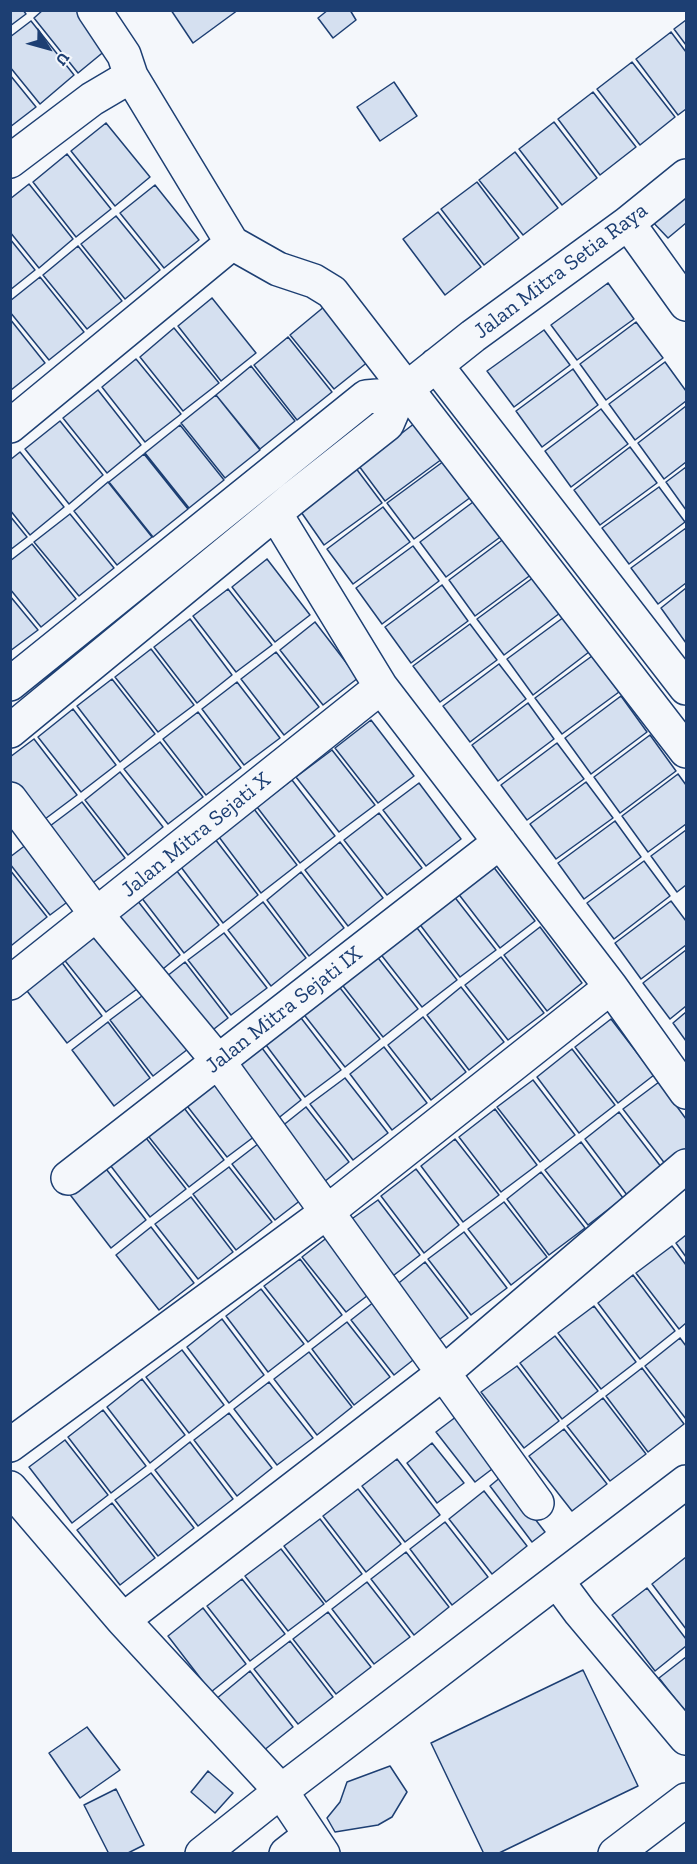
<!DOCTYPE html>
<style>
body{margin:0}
#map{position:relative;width:697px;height:1864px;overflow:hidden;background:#f4f7fb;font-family:"Zilla Slab",serif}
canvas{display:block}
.frame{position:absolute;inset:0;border:12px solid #1d3f73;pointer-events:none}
.north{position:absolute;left:18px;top:18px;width:60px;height:60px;-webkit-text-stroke:4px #f4f7fb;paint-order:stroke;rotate:127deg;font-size:16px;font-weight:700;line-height:24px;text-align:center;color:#1d3f73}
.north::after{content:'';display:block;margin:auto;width:21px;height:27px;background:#1d3f73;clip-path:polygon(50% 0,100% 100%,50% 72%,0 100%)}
</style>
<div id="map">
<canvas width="697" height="1864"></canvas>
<div class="frame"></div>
<div class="north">U</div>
</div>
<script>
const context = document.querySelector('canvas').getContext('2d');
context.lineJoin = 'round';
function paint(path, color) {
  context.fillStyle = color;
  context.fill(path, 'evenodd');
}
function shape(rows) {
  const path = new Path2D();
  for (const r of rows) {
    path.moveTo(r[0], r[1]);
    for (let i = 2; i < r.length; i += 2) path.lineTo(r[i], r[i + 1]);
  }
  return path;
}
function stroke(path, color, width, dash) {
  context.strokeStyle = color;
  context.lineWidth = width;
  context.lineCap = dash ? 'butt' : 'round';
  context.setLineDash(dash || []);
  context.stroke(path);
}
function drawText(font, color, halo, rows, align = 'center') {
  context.font = font + ' "Zilla Slab",serif';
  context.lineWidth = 4.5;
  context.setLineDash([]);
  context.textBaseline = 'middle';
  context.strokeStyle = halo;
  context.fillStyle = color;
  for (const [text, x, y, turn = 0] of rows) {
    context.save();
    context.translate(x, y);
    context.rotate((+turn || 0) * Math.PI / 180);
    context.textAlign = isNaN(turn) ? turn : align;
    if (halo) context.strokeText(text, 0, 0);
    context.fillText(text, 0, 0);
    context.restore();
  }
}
const building = shape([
 [10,10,23,10,26,14,10,26,10,10],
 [43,10,85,10,112,45,78,73,34,18,43,10],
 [171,10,238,10,193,43,171,10],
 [328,10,350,10,356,20,333,38,318,18,328,10],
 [686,20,686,45,674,29,686,20],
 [31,21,74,75,40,104,10,67,10,37,31,21],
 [671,32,686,52,686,109,678,115,636,59,671,32],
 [632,62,675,117,640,145,597,89,632,62],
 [10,75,36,107,10,127,10,75],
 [394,82,417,116,380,141,357,107,394,82],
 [593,92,636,147,600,175,558,119,593,92],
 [554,122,597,178,562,205,519,149,554,122],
 [106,123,150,177,115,206,71,151,106,123],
 [515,152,558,208,523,235,479,180,515,152],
 [67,154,111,209,76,237,33,182,67,154],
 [477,182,519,238,484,265,441,209,477,182],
 [29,184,73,239,39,268,10,232,10,199,29,184],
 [155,185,199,240,164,268,120,213,155,185],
 [682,193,686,198,686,223,668,238,649,218,682,193],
 [438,212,481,267,445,295,403,239,438,212],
 [116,216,160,270,125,299,81,244,116,216],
 [10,239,35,270,10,290,10,239],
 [78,246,122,301,87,329,43,275,78,246],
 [40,277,84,332,49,360,10,312,10,301,40,277],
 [608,283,634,319,577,360,551,325,608,283],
 [212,298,256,353,221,381,178,326,212,298],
 [325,306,369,361,334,389,290,335,325,306],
 [10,319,45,363,11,390,10,390,10,319],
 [636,322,663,358,606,400,580,364,636,322],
 [174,328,219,383,183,411,140,357,174,328],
 [544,330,570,365,514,407,487,371,544,330],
 [288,337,332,392,297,420,254,365,288,337],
 [136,359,181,414,145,442,102,387,136,359],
 [665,362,686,391,686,401,635,440,609,404,665,362],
 [251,366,295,421,260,449,216,395,251,366],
 [573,369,598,405,542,447,516,411,573,369],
 [98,390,141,445,107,473,63,418,98,390],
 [216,395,260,450,225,478,181,423,216,395],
 [686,406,686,462,664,479,638,443,686,406],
 [601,409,628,444,571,487,545,451,601,409],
 [60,421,103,475,69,504,25,449,60,421],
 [415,423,442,459,385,501,359,466,415,423],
 [180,425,224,480,189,508,145,453,180,425],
 [630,447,657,483,600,525,574,490,630,447],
 [20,452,64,507,30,535,10,510,10,460,20,452],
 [144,454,188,509,153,537,109,482,144,454],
 [444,461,471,497,414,539,387,503,444,461],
 [355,467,382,503,324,545,299,509,355,467],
 [686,467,686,510,666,482,686,467],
 [108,482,152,537,117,565,74,511,108,482],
 [659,487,685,522,629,564,602,528,659,487],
 [477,499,503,535,446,577,420,542,477,499],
 [383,507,410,542,353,584,327,549,383,507],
 [70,514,114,568,79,596,34,542,70,514],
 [10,516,27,537,10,550,10,516],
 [686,528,686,583,658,604,631,568,686,528],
 [505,538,532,574,475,616,449,580,505,538],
 [32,544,76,599,41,627,10,589,10,561,32,544],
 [413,546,439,581,382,624,356,588,413,546],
 [267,559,310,615,275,642,232,587,267,559],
 [534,577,560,613,504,655,477,619,534,577],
 [442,585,468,621,411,663,385,627,442,585],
 [686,588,686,643,661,608,686,588],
 [228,589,272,645,236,672,193,616,228,589],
 [10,596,38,630,10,651,10,596],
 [564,617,589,652,533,695,507,659,564,617],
 [190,619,232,675,197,703,154,647,190,619],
 [315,622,358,678,323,705,280,650,315,622],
 [470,624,497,660,440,702,413,666,470,624],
 [151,649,194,705,158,732,115,677,151,649],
 [276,652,319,707,284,735,241,679,276,652],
 [592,656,619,692,562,734,535,698,592,656],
 [499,664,526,699,470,742,443,706,499,664],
 [112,679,155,734,120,762,77,706,112,679],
 [237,682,280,738,244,765,202,709,237,682],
 [621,696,647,732,591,774,565,738,621,696],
 [528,703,554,739,498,781,472,745,528,703],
 [73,709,116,765,81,792,38,737,73,709],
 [198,712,241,768,206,795,163,739,198,712],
 [371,720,414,776,378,803,335,748,371,720],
 [650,735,676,771,620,813,594,777,650,735],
 [34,739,77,795,41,822,10,782,10,757,34,739],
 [160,742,203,797,168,824,124,769,160,742],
 [557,743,584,779,527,820,501,785,557,743],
 [332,750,375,805,339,832,296,777,332,750],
 [120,772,163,827,128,855,85,800,120,772],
 [678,774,686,785,686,824,648,852,622,816,678,774],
 [292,780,335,836,300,863,257,807,292,780],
 [586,782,613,818,556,859,530,824,586,782],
 [419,783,461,839,426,866,383,810,419,783],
 [82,802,125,858,90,885,46,829,82,802],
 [254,809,297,865,261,893,219,837,254,809],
 [379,813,422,868,387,895,344,840,379,813],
 [615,821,641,857,584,899,558,863,615,821],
 [686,830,686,885,677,892,651,856,686,830],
 [35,838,78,894,50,915,10,864,10,857,35,838],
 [215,839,258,895,223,923,181,867,215,839],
 [340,842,383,898,348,926,305,870,340,842],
 [644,861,670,896,614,939,587,903,644,861],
 [492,865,535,921,500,948,457,892,492,865],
 [10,870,47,917,12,945,10,943,10,870],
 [176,870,219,925,184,953,141,897,176,870],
 [301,872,344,928,309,956,267,900,301,872],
 [453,895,496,950,460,977,418,922,453,895],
 [137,900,180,955,158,973,115,917,137,900],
 [671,901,686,921,686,945,641,979,615,943,671,901],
 [263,902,306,958,271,986,228,930,263,902],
 [414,924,457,980,422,1007,379,952,414,924],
 [540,927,582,983,547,1011,504,955,540,927],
 [98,930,141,986,106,1012,62,957,98,930],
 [224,933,267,988,231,1015,188,960,224,933],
 [686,950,686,1006,670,1019,643,983,686,950],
 [375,954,418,1009,383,1037,340,982,375,954],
 [501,957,544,1013,508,1040,465,985,501,957],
 [60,960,102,1016,67,1043,24,987,60,960],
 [185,962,228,1018,205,1036,162,980,185,962],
 [337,984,380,1039,345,1067,302,1012,337,984],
 [461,987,504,1042,469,1070,427,1015,461,987],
 [146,993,188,1049,153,1076,110,1020,146,993],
 [686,1012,686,1041,673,1023,686,1012],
 [298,1014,341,1070,305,1097,263,1041,298,1014],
 [423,1017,466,1072,431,1100,388,1045,423,1017],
 [611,1019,654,1075,618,1103,575,1047,611,1019],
 [108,1022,150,1078,114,1106,72,1050,108,1022],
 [259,1044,301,1100,271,1124,228,1069,259,1044],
 [384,1047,427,1103,392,1130,350,1074,384,1047],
 [572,1049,615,1105,579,1133,537,1077,572,1049],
 [220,1074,263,1130,227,1157,184,1102,220,1074],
 [345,1078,388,1133,353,1160,310,1104,345,1078],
 [533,1080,575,1135,540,1162,497,1107,533,1080],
 [659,1082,686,1119,686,1149,666,1165,623,1109,659,1082],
 [181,1104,224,1160,189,1187,145,1132,181,1104],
 [306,1107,349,1162,314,1190,271,1135,306,1107],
 [495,1109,537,1165,501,1192,459,1137,495,1109],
 [619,1112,662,1168,627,1195,585,1139,619,1112],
 [143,1134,186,1189,150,1217,107,1161,143,1134],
 [267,1137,310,1193,275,1220,232,1164,267,1137],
 [455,1139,499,1195,463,1222,421,1166,455,1139],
 [581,1142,623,1198,588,1225,545,1170,581,1142],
 [103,1165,146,1220,111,1248,68,1192,103,1165],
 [229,1167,272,1222,236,1250,193,1194,229,1167],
 [416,1169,459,1225,424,1253,381,1196,416,1169],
 [541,1172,585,1228,549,1255,507,1199,541,1172],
 [191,1197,233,1252,198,1279,155,1224,191,1197],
 [378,1200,420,1255,385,1282,342,1226,378,1200],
 [504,1202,547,1257,511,1285,468,1229,504,1202],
 [151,1227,194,1283,159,1310,116,1255,151,1227],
 [464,1232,507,1288,471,1315,428,1259,464,1232],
 [333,1233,376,1289,346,1312,302,1257,333,1233],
 [686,1235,686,1257,676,1243,686,1235],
 [672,1246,686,1265,686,1323,679,1329,636,1273,672,1246],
 [300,1259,342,1315,308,1342,264,1286,300,1259],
 [425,1262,468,1318,432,1345,390,1290,425,1262],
 [633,1275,675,1331,640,1359,598,1303,633,1275],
 [261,1289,304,1344,268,1372,226,1316,261,1289],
 [379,1298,422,1353,394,1375,351,1320,379,1298],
 [594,1306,636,1362,601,1389,558,1333,594,1306],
 [222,1319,264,1375,229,1403,187,1347,222,1319],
 [347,1322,390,1377,354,1405,312,1349,347,1322],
 [555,1336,598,1391,562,1419,520,1363,555,1336],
 [680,1338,686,1346,686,1419,645,1366,680,1338],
 [182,1350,224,1405,189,1433,146,1377,182,1350],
 [309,1352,352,1407,317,1435,274,1379,309,1352],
 [517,1366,559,1421,524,1448,481,1392,517,1366],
 [642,1368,684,1424,648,1452,606,1396,642,1368],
 [142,1379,185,1435,150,1463,107,1407,142,1379],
 [269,1382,313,1438,277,1465,234,1409,269,1382],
 [603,1398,646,1454,610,1481,567,1426,603,1398],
 [103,1410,146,1466,111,1493,68,1437,103,1410],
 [229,1413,272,1468,237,1496,194,1440,229,1413],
 [461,1413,500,1463,475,1482,436,1432,461,1413],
 [564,1429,607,1484,572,1511,529,1456,564,1429],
 [65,1440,108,1495,72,1523,29,1467,65,1440],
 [190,1442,233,1499,198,1526,155,1470,190,1442],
 [432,1443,464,1483,437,1503,407,1463,432,1443],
 [397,1459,440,1515,405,1542,362,1486,397,1459],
 [151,1473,194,1528,158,1556,115,1500,151,1473],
 [502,1476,545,1532,532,1542,490,1486,502,1476],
 [358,1489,401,1544,366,1572,323,1516,358,1489],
 [484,1491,527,1546,492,1574,449,1519,484,1491],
 [112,1503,155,1558,120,1585,77,1530,112,1503],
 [320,1519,362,1574,326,1602,284,1546,320,1519],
 [445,1522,488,1577,452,1605,410,1549,445,1522],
 [281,1549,324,1604,288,1631,245,1576,281,1549],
 [406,1552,449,1607,414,1635,371,1579,406,1552],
 [686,1557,686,1629,652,1584,686,1557],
 [242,1579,285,1634,250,1661,207,1606,242,1579],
 [367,1582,410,1637,374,1664,332,1609,367,1582],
 [647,1588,686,1639,686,1646,655,1671,612,1615,647,1588],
 [203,1608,246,1664,211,1692,168,1636,203,1608],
 [328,1612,371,1667,336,1694,293,1639,328,1612],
 [290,1641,333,1697,298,1724,254,1669,290,1641],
 [686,1657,686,1713,659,1678,686,1657],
 [583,1670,638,1786,497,1854,484,1854,431,1743,583,1670],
 [250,1671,293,1727,258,1755,216,1699,250,1671],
 [87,1727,120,1770,80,1798,49,1753,87,1727],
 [390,1766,407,1792,392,1817,378,1825,335,1832,327,1818,340,1802,347,1782,390,1766],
 [208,1771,233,1793,215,1813,191,1792,208,1771],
 [116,1789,144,1845,126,1854,109,1854,84,1805,116,1789]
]);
paint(building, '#d5e0f0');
stroke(building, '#1d3f73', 1.5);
const street = shape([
 [94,10,124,55,131,76],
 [10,161,92,99,131,76,232,243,10,426],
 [628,223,686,304],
 [232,243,278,269,314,281,332,292,686,751],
 [436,365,686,688],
 [275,513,381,687,611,987,686,1092],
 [10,684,366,397,400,394],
 [10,731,292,499,387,424,400,394,473,336,628,223,686,176],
 [10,799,96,914,218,1061,537,1503],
 [10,983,381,687],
 [68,1178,500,842],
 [10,1445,327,1212,611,987],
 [10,1488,123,1620],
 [557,1581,580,1612,686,1738],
 [202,1854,281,1791,686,1482],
 [286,1854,309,1836],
 [323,1854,281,1791,123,1620,442,1374,686,1166],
 [615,1854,686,1800]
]);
stroke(street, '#1d3f73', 36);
stroke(street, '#f4f7fb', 33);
drawText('22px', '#1d3f73', '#f4f7fb', [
 ["Jalan Mitra Setia Raya",561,271,-37],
 ["Jalan Mitra Sejati X",196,835,-39],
 ["Jalan Mitra Sejati IX",284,1010,-38]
]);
</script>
